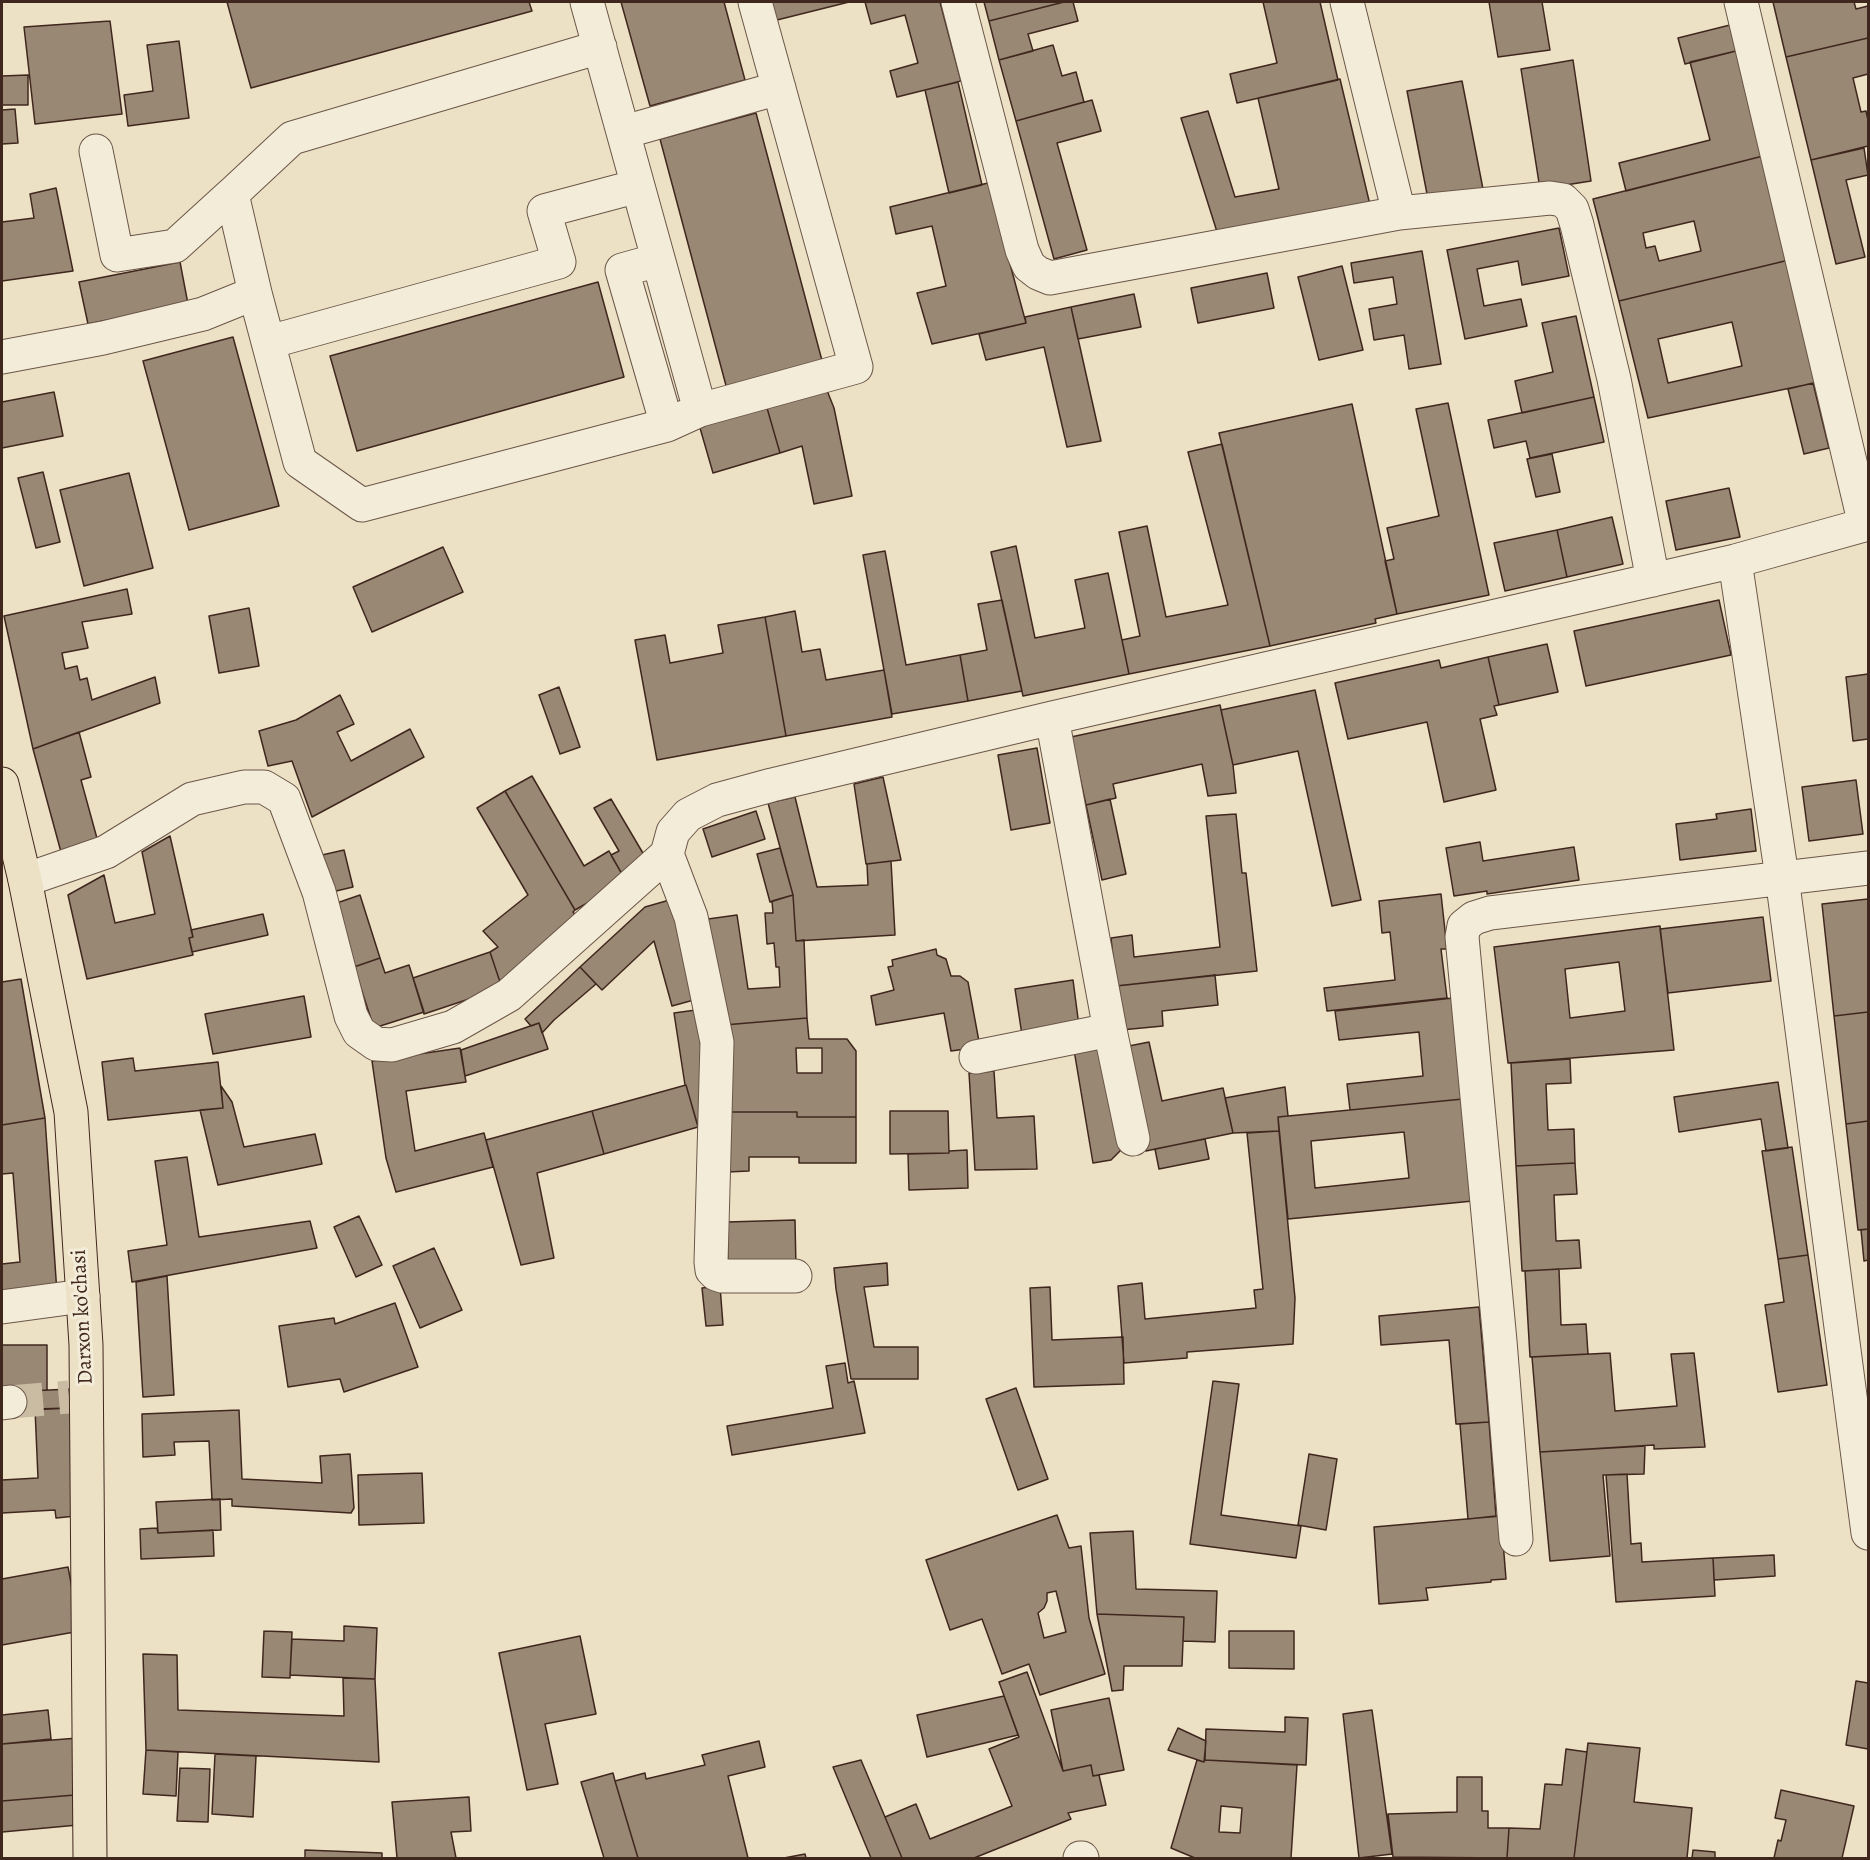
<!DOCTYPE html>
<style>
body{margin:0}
#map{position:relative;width:1870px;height:1860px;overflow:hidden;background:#ece1c4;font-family:Alegreya,serif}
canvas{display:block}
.frame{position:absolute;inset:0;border:3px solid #40271e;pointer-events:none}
</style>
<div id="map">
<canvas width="1870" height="1860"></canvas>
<div class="frame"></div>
</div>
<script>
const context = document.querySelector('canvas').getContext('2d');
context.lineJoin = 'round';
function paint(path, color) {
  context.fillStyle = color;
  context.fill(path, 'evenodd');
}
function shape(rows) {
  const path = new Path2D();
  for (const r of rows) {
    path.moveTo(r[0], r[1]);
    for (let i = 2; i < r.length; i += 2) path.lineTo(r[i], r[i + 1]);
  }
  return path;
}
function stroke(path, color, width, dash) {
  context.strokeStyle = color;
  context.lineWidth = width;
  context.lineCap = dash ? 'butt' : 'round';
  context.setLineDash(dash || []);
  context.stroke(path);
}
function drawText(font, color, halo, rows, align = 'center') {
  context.font = font + ' Alegreya,serif';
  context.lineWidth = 6;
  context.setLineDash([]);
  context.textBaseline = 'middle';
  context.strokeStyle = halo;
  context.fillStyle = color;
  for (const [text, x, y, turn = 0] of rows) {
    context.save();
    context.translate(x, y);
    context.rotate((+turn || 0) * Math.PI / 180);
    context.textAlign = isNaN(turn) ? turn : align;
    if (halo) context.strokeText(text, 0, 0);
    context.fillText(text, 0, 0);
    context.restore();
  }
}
const building = shape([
 [227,2,529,2,532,11,251,88,227,2],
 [621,2,724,2,745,80,650,106,621,2],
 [768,2,849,2,773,21,768,2],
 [865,2,940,2,961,81,897,97,890,71,918,63,905,15,871,24,865,2],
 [984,2,1064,2,989,21,984,2],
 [1064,2,1073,2,1078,21,1028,34,1033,51,999,60,989,21,1064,2],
 [1263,2,1320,2,1338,80,1237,103,1230,74,1277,63,1263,2],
 [1489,2,1542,2,1550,50,1498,57,1489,2],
 [1773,2,1854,2,1856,9,1868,6,1868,38,1786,57,1773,2],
 [110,21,122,114,35,124,24,27,110,21],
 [1730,25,1736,51,1685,64,1678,38,1730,25],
 [1868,38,1868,74,1853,78,1861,112,1866,111,1868,120,1868,146,1811,160,1786,57,1868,38],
 [179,41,189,118,128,126,124,95,153,91,147,45,179,41],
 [1053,45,1062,76,1076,72,1084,102,1016,121,999,60,1053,45],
 [1736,51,1763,156,1626,191,1619,163,1710,140,1690,62,1736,51],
 [1573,60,1591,181,1540,189,1521,69,1573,60],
 [28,75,28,105,2,105,2,76,28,75],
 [1340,79,1371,209,1218,235,1181,118,1208,111,1235,197,1279,189,1258,98,1340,79],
 [1462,81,1483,189,1428,199,1407,91,1462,81],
 [958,82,982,185,949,193,925,90,958,82],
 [1092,100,1101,131,1057,143,1087,250,1054,259,1016,121,1092,100],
 [15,109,18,143,2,144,2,110,15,109],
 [756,113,824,368,728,393,660,139,756,113],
 [1864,148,1868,175,1846,180,1865,257,1836,264,1811,160,1864,148],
 [1763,156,1789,260,1619,301,1593,199,1763,156],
 [1694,221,1701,251,1659,261,1655,246,1646,248,1643,233,1694,221],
 [988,183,1026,323,932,344,917,293,946,286,932,226,896,234,890,207,988,183],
 [56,188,73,271,2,281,2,222,34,218,30,194,56,188],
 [1559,228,1569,276,1522,285,1518,261,1477,269,1484,306,1521,299,1527,326,1465,339,1447,250,1559,228],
 [1422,251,1441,364,1409,369,1404,335,1374,340,1369,309,1397,304,1393,277,1354,283,1351,263,1422,251],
 [1789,260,1819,382,1648,418,1619,301,1789,260],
 [1732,322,1742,366,1668,383,1658,339,1732,322],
 [180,262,188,304,88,324,79,282,180,262],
 [1342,266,1363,350,1319,360,1298,277,1342,266],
 [1267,273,1274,308,1198,323,1191,288,1267,273],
 [598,282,624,377,357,451,330,356,598,282],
 [1134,294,1141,327,1078,339,1071,307,1134,294],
 [1071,307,1101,441,1067,447,1044,347,986,360,979,334,1026,323,1025,317,1071,307],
 [1576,316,1594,397,1522,413,1515,381,1553,372,1542,323,1576,316],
 [233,337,279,506,189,530,143,361,233,337],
 [1813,383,1829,448,1804,454,1788,389,1813,383],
 [826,388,834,408,852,496,814,504,802,446,780,453,765,401,826,388],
 [54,392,63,436,2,448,2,402,54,392],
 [1594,397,1604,442,1530,458,1526,441,1494,448,1488,420,1594,397],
 [765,401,780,453,713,473,698,421,765,401],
 [1448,403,1489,595,1397,614,1385,561,1394,559,1387,528,1439,516,1416,409,1448,403],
 [1352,404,1397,614,1375,619,1376,623,1270,646,1219,433,1352,404],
 [1222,444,1270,646,1129,674,1122,640,1140,636,1119,532,1147,526,1166,617,1228,605,1188,452,1222,444],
 [1552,454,1560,492,1536,497,1527,459,1552,454],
 [43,472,60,542,36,548,18,478,43,472],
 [129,473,153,568,84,586,60,490,129,473],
 [1729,488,1740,537,1676,550,1666,501,1729,488],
 [1612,517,1623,564,1567,577,1557,530,1612,517],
 [1557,530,1567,577,1505,591,1494,543,1557,530],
 [1016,546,1035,638,1085,628,1075,580,1108,573,1129,674,1023,696,991,552,1016,546],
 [443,547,463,592,372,632,353,587,443,547],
 [885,551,906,665,960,655,968,701,892,714,863,555,885,551],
 [127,589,132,614,82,622,88,648,62,653,65,669,77,666,80,680,87,678,92,700,155,677,160,703,33,749,4,616,127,589],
 [1002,600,1022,691,968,701,960,655,987,650,978,604,1002,600],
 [1719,600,1731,655,1586,686,1574,631,1719,600],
 [249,608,259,666,219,673,209,616,249,608],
 [795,611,802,652,820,649,826,680,884,670,892,717,786,736,765,617,795,611],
 [765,617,786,736,657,760,635,640,665,635,670,663,723,653,718,625,765,617],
 [1547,644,1558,692,1499,705,1488,657,1547,644],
 [1488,657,1499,705,1494,706,1497,715,1480,719,1496,790,1444,802,1427,722,1348,739,1335,683,1439,660,1441,668,1488,657],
 [1868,674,1868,739,1853,741,1846,677,1868,674],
 [559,687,580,747,560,754,539,695,559,687],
 [1315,690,1361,900,1332,906,1298,751,1233,765,1221,710,1315,690],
 [340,695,354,724,337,732,351,761,410,729,424,757,312,817,292,761,268,766,259,731,296,720,340,695],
 [1220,705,1233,765,1236,793,1208,796,1202,764,1113,784,1116,798,1086,805,1071,737,1220,705],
 [79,732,91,777,81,780,98,842,61,852,33,749,79,732],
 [1037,748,1050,823,1011,830,998,755,1037,748],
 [532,776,584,866,609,851,626,881,575,910,505,791,532,776],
 [883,777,901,860,866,864,854,784,883,777],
 [1856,780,1863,834,1809,841,1802,787,1856,780],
 [505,791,575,910,573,912,581,922,502,988,490,952,498,947,483,931,528,895,477,808,505,791],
 [795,797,817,887,868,885,867,864,891,861,895,935,796,941,793,895,768,803,795,797],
 [611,799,647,860,622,874,611,855,619,851,594,808,611,799],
 [1110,799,1126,874,1102,880,1086,805,1110,799],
 [1751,809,1756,851,1680,860,1676,824,1717,819,1716,814,1751,809],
 [756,811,765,839,712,857,703,829,756,811],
 [1236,814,1242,873,1246,873,1257,971,1116,986,1111,938,1132,935,1134,957,1220,947,1206,816,1236,814],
 [170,836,193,937,189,938,193,955,87,979,68,895,104,875,115,923,155,914,142,852,170,836],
 [1480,842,1483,861,1574,847,1579,880,1487,894,1487,891,1454,896,1446,848,1480,842],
 [780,848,793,895,770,902,757,854,780,848],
 [344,850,353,887,332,892,322,855,344,850],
 [1441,894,1447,949,1441,949,1447,998,1327,1011,1324,988,1395,980,1390,932,1382,933,1379,901,1441,894],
 [360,895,380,958,354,967,334,904,360,895],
 [793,895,796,941,804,940,807,1018,724,1025,708,919,737,915,748,989,780,987,779,967,776,967,774,943,767,944,765,913,773,913,772,901,793,895],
 [673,899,701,998,672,1006,654,941,602,990,580,967,645,907,673,899],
 [1868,899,1868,1012,1834,1016,1822,904,1868,899],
 [263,914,268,935,192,952,189,938,193,937,191,930,263,914],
 [1763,917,1771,981,1668,993,1660,929,1763,917],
 [1660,926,1674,1050,1508,1063,1494,947,1660,926],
 [1619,962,1625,1011,1570,1018,1565,969,1619,962],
 [936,949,937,955,946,959,951,976,960,976,968,982,980,1047,951,1051,944,1013,876,1025,871,996,894,990,888,967,893,966,892,960,936,949],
 [490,952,502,988,424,1014,413,978,490,952],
 [380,958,385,973,409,965,424,1012,374,1028,354,967,380,958],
 [580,967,596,984,554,1020,542,1033,539,1023,531,1026,525,1019,580,967],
 [1215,975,1218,1005,1162,1011,1163,1026,1121,1030,1116,986,1215,975],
 [21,979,45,1118,2,1125,2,982,21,979],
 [1073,980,1079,1026,1022,1035,1015,989,1073,980],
 [304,996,311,1037,213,1054,205,1014,304,996],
 [1453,998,1463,1099,1350,1110,1347,1084,1423,1076,1419,1032,1339,1040,1335,1011,1453,998],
 [696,1010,710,1114,704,1120,697,1123,686,1085,685,1085,674,1013,696,1010],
 [1868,1012,1868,1121,1846,1124,1834,1016,1868,1012],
 [807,1018,809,1039,847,1039,856,1051,856,1117,797,1117,797,1112,727,1112,724,1025,807,1018],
 [796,1048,822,1048,822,1073,797,1073,796,1048],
 [539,1023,548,1049,465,1076,461,1050,539,1023],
 [1149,1042,1162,1101,1223,1088,1233,1133,1146,1151,1124,1047,1149,1042],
 [1106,1044,1124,1147,1111,1160,1093,1163,1074,1050,1106,1044],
 [460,1048,466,1082,406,1091,415,1151,484,1133,493,1167,396,1192,386,1158,372,1061,460,1048],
 [133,1058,135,1071,218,1062,223,1108,108,1120,102,1062,133,1058],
 [1570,1059,1571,1083,1546,1084,1548,1130,1574,1129,1575,1163,1516,1166,1511,1063,1570,1059],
 [994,1071,997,1118,1034,1116,1037,1169,975,1170,969,1073,994,1071],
 [1778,1082,1788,1148,1766,1151,1761,1119,1679,1132,1674,1097,1778,1082],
 [686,1085,698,1127,604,1154,592,1111,686,1085],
 [221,1086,232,1102,244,1147,315,1134,322,1164,218,1185,200,1110,223,1108,221,1086],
 [1285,1087,1288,1116,1278,1117,1279,1131,1233,1133,1225,1098,1285,1087],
 [1463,1099,1473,1201,1288,1219,1278,1117,1463,1099],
 [1404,1132,1409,1178,1315,1188,1311,1141,1404,1132],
 [592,1111,604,1154,537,1173,554,1258,521,1265,486,1140,592,1111],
 [890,1111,948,1111,949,1153,890,1154,890,1111],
 [727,1112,797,1112,797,1117,856,1117,856,1163,799,1163,799,1157,749,1157,749,1171,727,1172,727,1112],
 [45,1118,57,1293,2,1299,2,1264,20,1262,13,1173,2,1174,2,1125,45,1118],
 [1868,1121,1868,1229,1858,1230,1846,1124,1868,1121],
 [1279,1131,1295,1298,1293,1344,1187,1352,1187,1358,1124,1363,1118,1286,1142,1283,1145,1319,1256,1308,1254,1290,1263,1289,1247,1133,1279,1131],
 [1205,1139,1209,1159,1159,1169,1155,1149,1205,1139],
 [1792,1147,1808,1255,1778,1259,1762,1151,1792,1147],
 [967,1150,968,1188,909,1190,908,1154,949,1153,949,1151,967,1150],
 [187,1157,199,1237,310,1221,317,1248,132,1282,128,1251,167,1245,155,1161,187,1157],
 [1575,1163,1577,1194,1554,1195,1556,1241,1579,1240,1581,1268,1522,1271,1516,1166,1575,1163],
 [359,1216,382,1265,356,1277,334,1227,359,1216],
 [795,1220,796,1269,728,1270,727,1222,795,1220],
 [1868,1229,1868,1260,1864,1261,1861,1230,1868,1229],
 [434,1248,462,1310,420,1328,393,1266,434,1248],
 [1808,1255,1827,1385,1778,1392,1765,1305,1784,1302,1778,1259,1808,1255],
 [887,1263,888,1285,864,1287,874,1347,918,1347,918,1379,851,1379,836,1289,834,1268,887,1263],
 [1559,1269,1561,1325,1586,1324,1588,1354,1530,1357,1525,1271,1559,1269],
 [167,1276,174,1395,143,1397,136,1282,167,1276],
 [720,1286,723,1325,706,1326,702,1288,720,1286],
 [1050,1287,1052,1340,1123,1337,1124,1384,1034,1387,1030,1288,1050,1287],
 [395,1303,418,1367,344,1392,340,1379,288,1387,279,1326,334,1318,335,1324,395,1303],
 [1479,1307,1489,1422,1456,1424,1449,1340,1381,1345,1379,1316,1479,1307],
 [2,1345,47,1345,47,1390,2,1391,2,1345],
 [1610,1353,1615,1411,1677,1406,1671,1354,1694,1353,1705,1447,1654,1449,1654,1445,1540,1452,1532,1357,1610,1353],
 [845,1363,848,1383,854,1381,865,1433,732,1455,727,1426,833,1408,826,1366,845,1363],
 [1213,1381,1239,1384,1221,1515,1301,1526,1296,1558,1190,1544,1213,1381],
 [1016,1388,1048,1479,1018,1490,986,1399,1016,1388],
 [69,1389,70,1408,11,1411,10,1392,69,1389],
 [70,1408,76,1516,56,1518,55,1510,2,1513,2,1480,38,1478,35,1409,70,1408],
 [239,1410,242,1479,322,1483,320,1456,350,1454,354,1508,351,1513,232,1506,232,1499,212,1500,209,1441,174,1442,175,1455,143,1457,142,1414,239,1410],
 [1489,1422,1496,1516,1468,1519,1460,1424,1489,1422],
 [1645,1446,1644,1474,1603,1475,1610,1556,1550,1561,1540,1452,1645,1446],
 [1309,1454,1337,1459,1326,1530,1298,1525,1309,1454],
 [422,1473,424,1523,359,1525,358,1475,422,1473],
 [1627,1474,1631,1544,1641,1543,1642,1562,1713,1558,1715,1596,1616,1602,1606,1475,1627,1474],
 [220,1499,221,1530,158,1533,156,1502,220,1499],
 [1057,1515,1069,1548,1081,1546,1089,1618,1105,1674,1040,1695,1029,1664,1002,1674,982,1619,950,1630,926,1560,1057,1515],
 [1056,1591,1066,1632,1044,1638,1038,1613,1044,1608,1047,1601,1047,1593,1056,1591],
 [1501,1516,1506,1579,1491,1580,1491,1582,1426,1588,1428,1600,1379,1604,1374,1527,1501,1516],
 [157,1528,158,1533,213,1530,214,1556,141,1559,140,1529,157,1528],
 [1133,1531,1136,1589,1217,1591,1215,1642,1183,1641,1184,1617,1097,1614,1090,1533,1133,1531],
 [1774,1555,1775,1576,1714,1580,1713,1558,1774,1555],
 [68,1567,80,1631,2,1645,2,1579,68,1567],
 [1097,1614,1184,1617,1182,1666,1124,1666,1123,1690,1112,1691,1097,1614],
 [344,1626,377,1628,375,1679,290,1675,292,1639,344,1641,344,1626],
 [264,1631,292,1632,290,1678,262,1677,264,1631],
 [1229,1631,1294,1631,1294,1669,1229,1668,1229,1631],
 [580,1636,596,1714,545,1724,558,1784,527,1790,499,1653,580,1636],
 [143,1654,177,1655,178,1710,344,1716,343,1678,375,1679,379,1762,146,1750,143,1654],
 [1027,1672,1063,1771,1091,1765,1093,1776,1099,1775,1106,1805,1068,1813,1071,1819,974,1858,902,1858,885,1817,916,1804,930,1839,1012,1806,989,1749,1019,1737,999,1682,1027,1672],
 [1856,1681,1868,1683,1868,1749,1846,1745,1856,1681],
 [1004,1696,1018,1735,927,1757,917,1715,1004,1696],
 [1109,1698,1124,1770,1093,1776,1091,1765,1063,1771,1051,1710,1109,1698],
 [48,1710,51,1739,2,1744,2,1715,48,1710],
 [1372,1710,1392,1854,1359,1858,1343,1714,1372,1710],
 [1285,1717,1308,1718,1306,1765,1205,1760,1206,1729,1285,1732,1285,1717],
 [1178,1728,1206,1741,1204,1762,1168,1750,1178,1728],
 [78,1738,75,1795,2,1801,2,1744,78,1738],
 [759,1741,765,1767,728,1776,748,1858,638,1858,615,1781,645,1773,646,1779,705,1765,702,1755,759,1741],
 [1588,1743,1640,1748,1634,1802,1692,1808,1687,1858,1574,1858,1588,1743],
 [1566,1749,1587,1752,1574,1858,1507,1858,1509,1828,1540,1829,1545,1784,1562,1785,1566,1749],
 [146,1750,178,1752,176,1796,143,1794,146,1750],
 [215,1754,256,1756,253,1817,212,1814,215,1754],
 [861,1760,885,1817,902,1858,871,1858,833,1767,861,1760],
 [1197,1760,1204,1762,1205,1760,1297,1765,1291,1858,1195,1858,1171,1848,1197,1760],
 [1221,1806,1242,1808,1240,1833,1219,1832,1221,1806],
 [180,1768,210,1769,208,1822,177,1821,180,1768],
 [613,1773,615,1781,638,1858,604,1858,581,1782,613,1773],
 [1457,1777,1482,1777,1482,1811,1488,1811,1488,1828,1509,1828,1507,1858,1393,1857,1388,1814,1457,1812,1457,1777],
 [1781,1790,1854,1806,1842,1858,1774,1858,1778,1840,1781,1841,1786,1820,1775,1818,1781,1790],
 [75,1795,78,1825,2,1832,2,1801,75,1795],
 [469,1797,471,1831,451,1832,456,1858,397,1858,392,1802,469,1797],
 [305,1850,382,1853,382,1858,305,1858,305,1850],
 [1693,1850,1715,1852,1715,1858,1692,1858,1693,1850],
 [805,1854,806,1858,784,1858,805,1854]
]);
paint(building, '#998874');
stroke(building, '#40271e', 1.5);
stroke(shape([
 [10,1402,69,1397]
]), '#cabca3', 33, [33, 16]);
const minor = shape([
 [587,2,700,410,856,367,755,2],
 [958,2,1022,250,1029,266,1038,273,1050,278,1399,213,1550,198,1563,200,1572,209,1577,225,1614,379,1653,580],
 [1347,2,1399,213],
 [1741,2,1865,525],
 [624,132,779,88],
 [96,151,117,255,175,246,232,194],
 [658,260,622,270,667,425],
 [255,293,232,194,292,138,600,47],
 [269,342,559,262,544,211,638,186],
 [2,357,103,338,203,314,255,293,300,462,362,505,667,425,700,410],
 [1735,561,1782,877,1868,1533],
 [667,854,691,917,717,1042,711,1262,712,1270,716,1274,722,1276,795,1276],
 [25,880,106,852,192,799,244,787,264,787,284,799,319,892,351,1016,359,1032,376,1044,392,1045,453,1027,509,995,667,854,673,832,688,815,717,800,772,785,1052,718,1735,561,1868,524],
 [1110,1030,1133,1139],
 [976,1057,1110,1030,1052,718],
 [2,1307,83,1296],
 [2,1403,10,1402],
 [1516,1539,1500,1341,1462,937,1464,926,1474,918,1490,913,1868,868],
 [1080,1858,1082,1858]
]);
const major = shape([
 [2,784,25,880,71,1112,86,1345,90,1858]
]);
stroke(minor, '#6b5648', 35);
stroke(major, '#40271e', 35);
stroke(minor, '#f3ecd9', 33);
stroke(major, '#ece1c4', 33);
drawText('21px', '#40271e', '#f3ecd9', [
 ["Darxon ko'chasi",83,1317,-93]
]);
</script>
